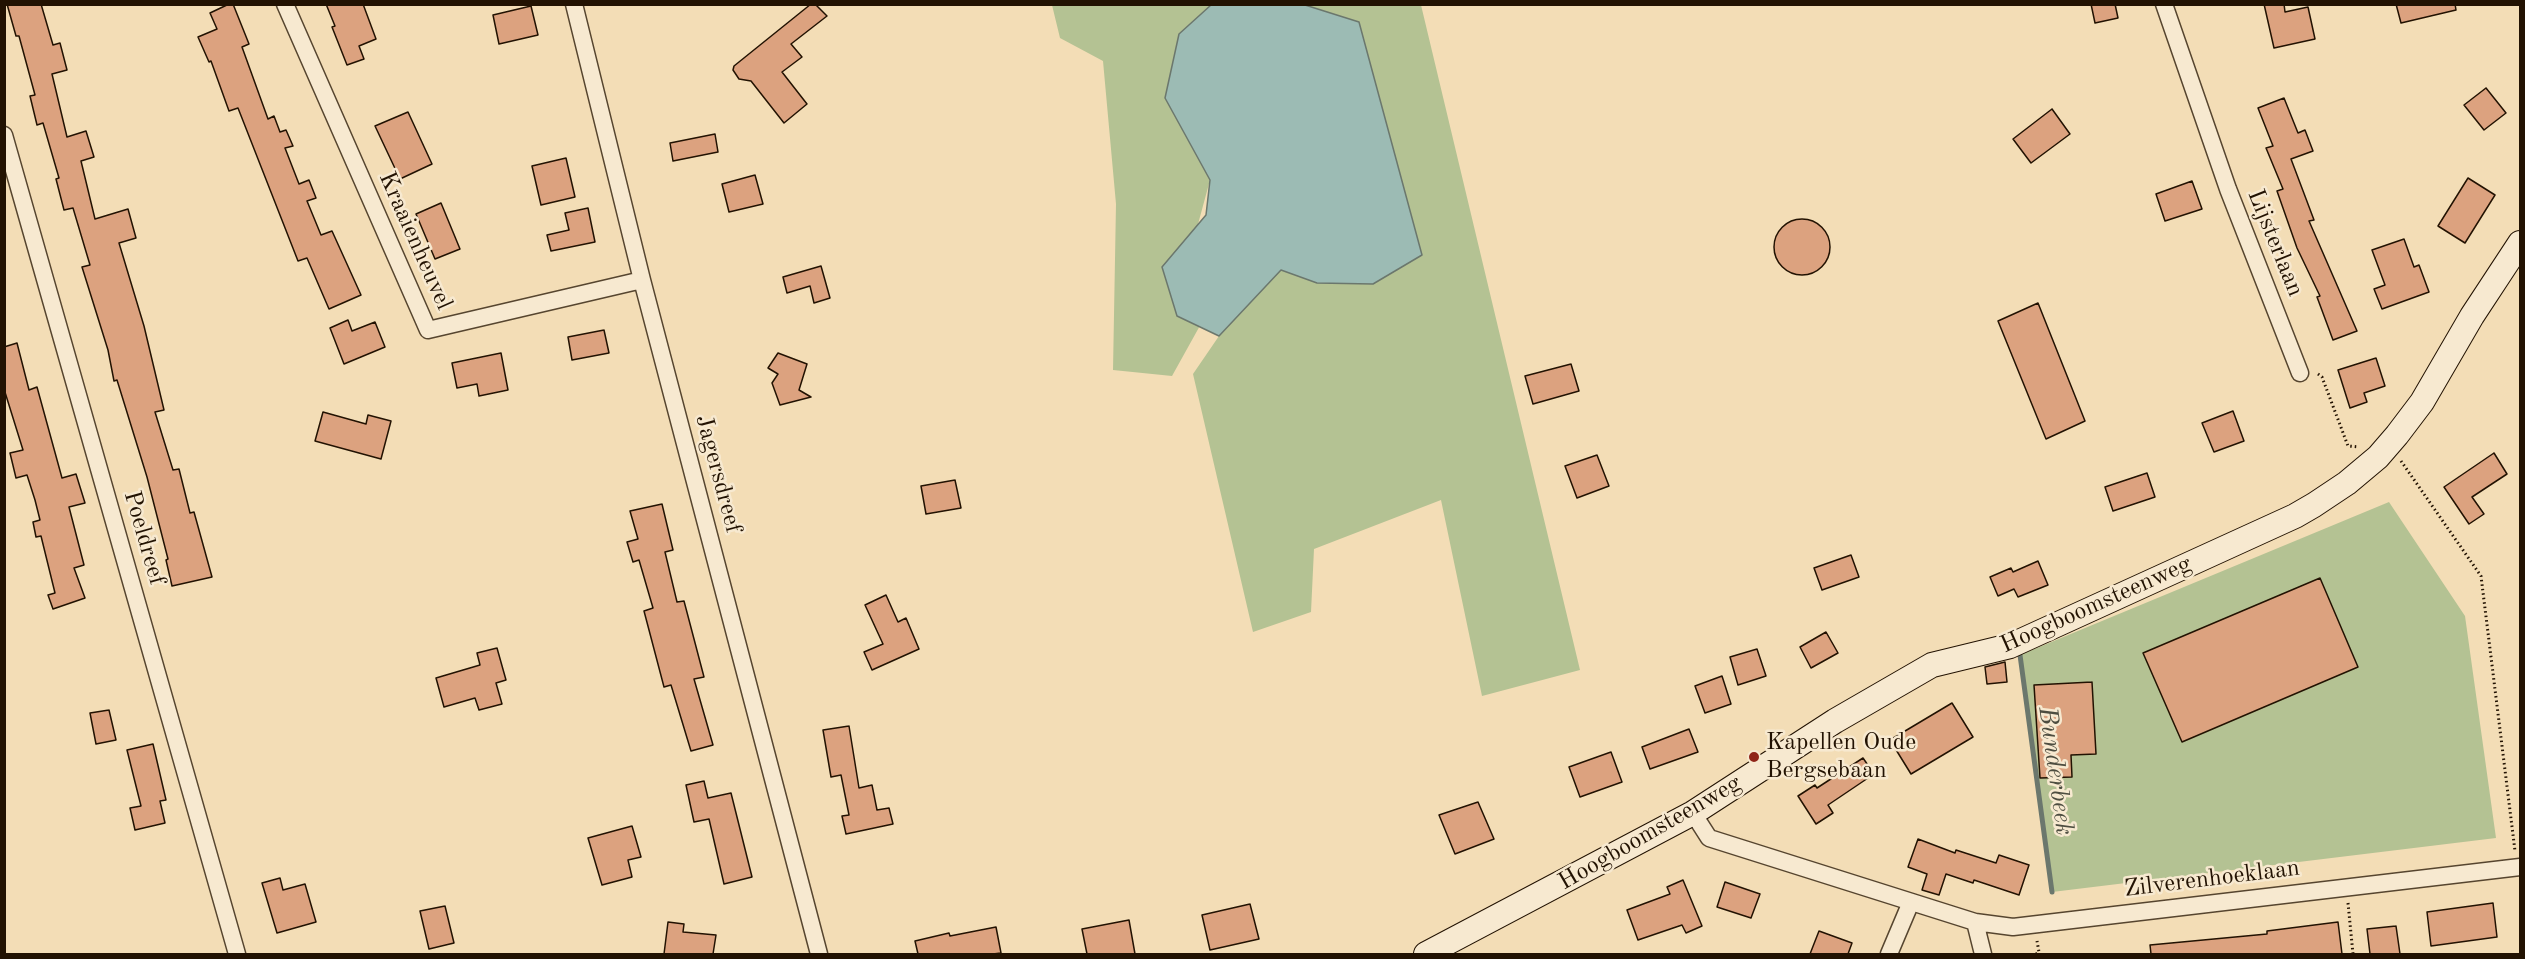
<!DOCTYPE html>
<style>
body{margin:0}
#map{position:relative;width:2525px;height:959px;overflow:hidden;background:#f3ddb6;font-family:"Old Standard TT",serif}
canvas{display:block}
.frame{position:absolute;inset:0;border:6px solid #221202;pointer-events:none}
</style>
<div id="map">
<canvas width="2525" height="959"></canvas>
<div class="frame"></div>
</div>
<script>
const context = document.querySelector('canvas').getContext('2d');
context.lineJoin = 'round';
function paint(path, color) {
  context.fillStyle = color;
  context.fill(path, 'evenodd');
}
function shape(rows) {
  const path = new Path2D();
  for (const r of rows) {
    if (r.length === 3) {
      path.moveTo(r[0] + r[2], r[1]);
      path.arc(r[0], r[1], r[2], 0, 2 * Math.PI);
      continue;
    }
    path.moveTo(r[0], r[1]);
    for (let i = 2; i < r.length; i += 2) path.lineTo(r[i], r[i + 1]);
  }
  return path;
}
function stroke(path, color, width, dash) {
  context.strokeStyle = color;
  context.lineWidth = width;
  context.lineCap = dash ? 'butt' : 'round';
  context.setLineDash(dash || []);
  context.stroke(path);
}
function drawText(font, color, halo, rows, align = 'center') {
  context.font = font + ' "Old Standard TT",serif';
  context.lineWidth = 5;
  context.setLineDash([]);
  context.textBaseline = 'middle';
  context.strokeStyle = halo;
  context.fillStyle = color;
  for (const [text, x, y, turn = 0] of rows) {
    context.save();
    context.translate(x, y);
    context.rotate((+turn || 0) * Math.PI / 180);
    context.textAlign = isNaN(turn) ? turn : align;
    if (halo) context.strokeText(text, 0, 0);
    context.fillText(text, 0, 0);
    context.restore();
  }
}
paint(shape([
 [1052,5,1211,5,1179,35,1165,98,1210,180,1188,261,1202,322,1172,376,1113,370,1116,204,1103,61,1060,38],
 [1305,5,1421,5,1580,670,1482,696,1441,500,1314,549,1311,612,1253,632,1193,374,1219,336,1281,269,1317,283,1359,22],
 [2389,502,2465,616,2496,838,2052,892,2020,655]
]), '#b4c293');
const water = shape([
 [1211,5,1305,5,1359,22,1422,255,1373,284,1317,283,1281,270,1219,336,1177,316,1162,267,1206,215,1210,180,1165,98,1179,34,1211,5]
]);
paint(water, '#9cbbb4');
stroke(water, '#6b776d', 1.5);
stroke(shape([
 [2020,655,2052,892]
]), '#6b776d', 5);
const building = shape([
 [7,4,41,4,53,45,60,43,67,70,52,74,67,137,86,131,94,157,81,161,95,219,128,209,136,238,119,243,144,326,164,410,155,412,173,470,179,469,190,513,194,512,212,577,172,586,166,560,168,559,147,477,117,380,114,381,108,350,82,267,90,265,73,208,64,210,56,179,59,178,43,123,37,125,30,96,35,95,19,36,16,36,7,4],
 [229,4,233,4,249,44,242,47,268,119,274,116,280,132,286,130,293,146,285,148,299,184,309,180,316,198,307,201,321,235,332,231,361,295,329,309,307,258,298,261,238,108,229,111,211,61,209,62,198,37,217,29,210,13,229,4],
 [326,4,363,4,376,39,359,46,364,59,347,65,332,27,335,26,326,4],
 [811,4,815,4,827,16,791,44,802,57,782,72,807,104,784,123,751,81,739,79,733,70,734,66,811,4],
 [2091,4,2115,4,2118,18,2095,23,2091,4],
 [2264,4,2284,4,2285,12,2308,7,2315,39,2274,48,2264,4],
 [2396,4,2455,4,2456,10,2401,23,2396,4],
 [531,6,538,35,499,44,493,15,531,6],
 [2486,88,2506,113,2484,130,2464,105,2486,88],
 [2284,98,2298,133,2305,130,2313,151,2291,159,2314,220,2309,221,2357,331,2333,340,2317,297,2320,296,2297,248,2277,191,2283,189,2266,148,2273,146,2258,108,2284,98],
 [2052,109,2070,134,2031,163,2013,139,2052,109],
 [408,112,432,164,400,179,375,126,408,112],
 [715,134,718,152,673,161,670,143,715,134],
 [566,158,575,197,541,205,532,166,566,158],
 [755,175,763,204,729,212,722,184,755,175],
 [2468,178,2495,195,2465,243,2438,226,2468,178],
 [2192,181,2202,209,2165,221,2156,194,2192,181],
 [441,203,460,249,435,259,416,214,441,203],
 [588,208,595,242,551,251,547,235,569,230,565,213,588,208],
 [1802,247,28],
 [2404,239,2414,267,2419,265,2429,292,2382,309,2374,289,2385,285,2372,250,2404,239],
 [821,266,830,298,814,303,810,286,787,293,783,277,821,266],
 [2038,303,2085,421,2046,439,1998,321,2038,303],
 [348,320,352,331,375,322,385,347,344,364,330,328,348,320],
 [604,330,609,353,572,360,568,337,604,330],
 [17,343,29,390,37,387,62,478,76,474,85,503,69,507,84,565,74,568,85,598,53,609,48,595,55,593,41,536,36,537,33,522,40,520,35,500,27,475,16,478,10,453,23,450,4,389,4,347,17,343],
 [501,353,508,390,479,396,477,384,457,388,452,363,501,353],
 [778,353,807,364,799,390,811,397,780,405,772,383,778,374,768,368,778,353],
 [2376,358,2385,386,2364,393,2367,402,2350,408,2338,370,2376,358],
 [1571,364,1579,391,1533,404,1525,376,1571,364],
 [2233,411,2244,441,2214,452,2202,423,2233,411],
 [323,412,366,424,368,415,391,421,381,459,315,441,323,412],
 [2494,453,2507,474,2472,497,2484,514,2469,524,2444,487,2494,453],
 [1597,455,1609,486,1577,498,1565,466,1597,455],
 [2147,473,2155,497,2113,511,2105,487,2147,473],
 [955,480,961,508,926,514,921,486,955,480],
 [662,504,673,550,665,552,677,602,684,601,704,677,694,679,713,745,691,751,671,685,664,687,644,611,653,608,639,560,633,562,627,542,638,539,630,511,662,504],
 [1851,555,1859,577,1822,590,1814,568,1851,555],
 [2038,561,2048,585,2018,597,2014,589,1998,596,1990,577,2011,568,2013,572,2038,561],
 [2320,578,2358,667,2182,742,2143,653,2320,578],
 [886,595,898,622,906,618,919,649,872,670,864,652,883,644,865,605,886,595],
 [1826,632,1838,653,1811,668,1800,647,1826,632],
 [497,648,506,680,496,683,502,704,479,710,475,698,444,707,436,678,480,665,477,653,497,648],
 [1757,649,1766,676,1738,685,1730,657,1757,649],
 [2005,662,2007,682,1987,684,1985,667,2005,662],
 [1722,676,1731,704,1705,713,1695,686,1722,676],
 [2092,682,2096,754,2071,755,2072,777,2040,778,2034,685,2092,682],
 [1952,703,1973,737,1911,774,1890,740,1952,703],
 [109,710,116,740,96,744,90,713,109,710],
 [849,726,859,788,872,785,877,810,889,808,893,824,846,834,842,816,849,815,841,775,831,777,823,730,849,726],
 [1689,729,1698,752,1650,769,1642,747,1689,729],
 [153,744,166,800,160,801,165,823,135,830,130,808,141,806,127,750,153,744],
 [1611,752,1622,782,1580,797,1569,767,1611,752],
 [1863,758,1874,774,1828,805,1833,813,1816,824,1798,796,1815,785,1817,788,1863,758],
 [704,781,708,798,731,793,752,877,724,884,709,819,694,822,686,785,704,781],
 [1478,802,1494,839,1455,854,1439,815,1478,802],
 [632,826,641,857,628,860,632,877,602,885,588,838,632,826],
 [1918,839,1955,853,1956,850,1996,863,1999,855,2029,865,2019,895,1974,880,1973,883,1946,874,1939,895,1922,890,1927,874,1908,867,1918,839],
 [280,878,283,890,305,884,316,922,277,933,262,883,280,878],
 [1683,880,1702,926,1686,933,1682,925,1638,940,1627,910,1670,894,1667,887,1683,880],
 [1725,882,1760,894,1751,918,1717,907,1725,882],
 [2493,903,2497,937,2431,946,2427,912,2493,903],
 [1250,904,1259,939,1210,950,1202,915,1250,904],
 [445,906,454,943,429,949,420,911,445,906],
 [1129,920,1135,954,1087,954,1082,929,1129,920],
 [668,922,684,924,683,932,716,935,713,954,664,954,668,922],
 [2338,922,2342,954,2151,954,2150,945,2267,934,2267,931,2338,922],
 [2396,926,2400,954,2370,954,2367,929,2396,926],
 [996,927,1001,953,993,954,918,954,915,941,949,933,950,936,996,927],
 [1819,931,1852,943,1848,954,1810,954,1819,931]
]);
paint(building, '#dca27f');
stroke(building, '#221202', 1.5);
const street = shape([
 [285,4,428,330,642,280],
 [574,4,642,280,819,954],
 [2164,4,2228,189,2300,373],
 [4,135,237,954],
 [1693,813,1709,838,1975,922,2013,927,2520,867],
 [1975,922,1983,954],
 [1889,954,1911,902]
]);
const secondary = shape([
 [1426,954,1693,813,1835,721,1932,665,2010,646,2295,516,2314,505,2347,483,2378,457,2397,435,2422,402,2472,316,2520,243]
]);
stroke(street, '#56452f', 19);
stroke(secondary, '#221202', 26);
stroke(shape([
 [2318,374,2322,377,2348,446,2359,447],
 [2401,461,2481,576,2515,851],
 [2348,903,2353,954],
 [2036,954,2039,952,2037,941]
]), '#221202', 3, [1.5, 3]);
stroke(street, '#f7e9d0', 16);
stroke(secondary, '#f7e9d0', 24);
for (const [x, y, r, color] of [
 [1754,757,6,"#8f2418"]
]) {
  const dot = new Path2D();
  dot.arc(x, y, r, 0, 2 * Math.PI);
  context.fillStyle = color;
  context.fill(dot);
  stroke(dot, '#f7e9d0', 2);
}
drawText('24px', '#221202', '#f7e9d0', [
 ["Kraaienheuvel",415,241,66],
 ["Lijsterlaan",2275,243,68],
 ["Jagersdreef",718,474,75],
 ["Poeldreef",144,538,74],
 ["Hoogboomsteenweg",2096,605,-24],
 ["Hoogboomsteenweg",1650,833,-30],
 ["Zilverenhoeklaan",2212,879,-7]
]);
drawText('24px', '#221202', '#f7e9d0', [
 ["Kapellen Oude",1766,743],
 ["Bergsebaan",1766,771]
], 'left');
drawText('italic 26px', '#4d4d40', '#f7e9d0', [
 ["Bunderbeek",2055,771,82]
]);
</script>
